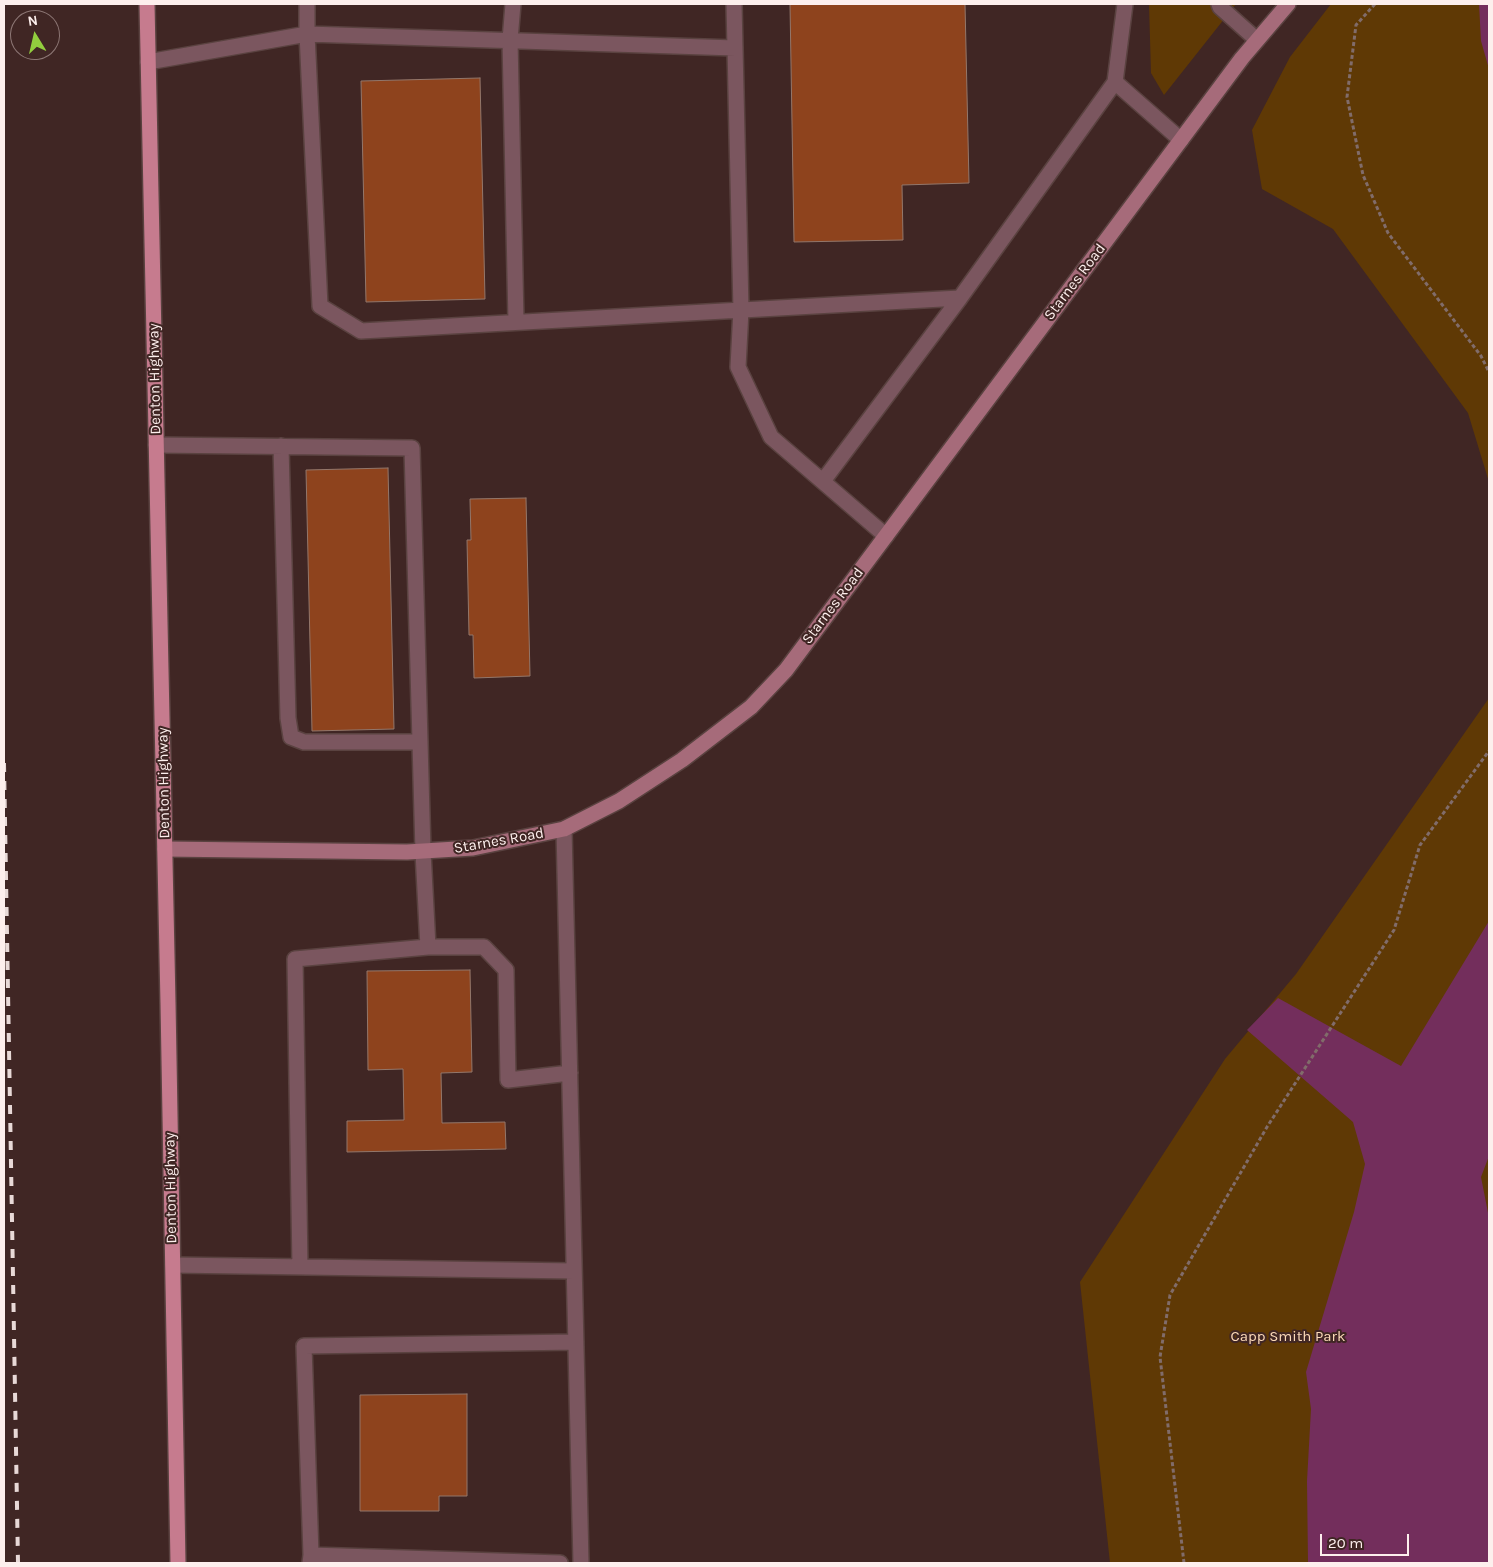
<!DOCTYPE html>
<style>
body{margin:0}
#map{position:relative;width:1493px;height:1567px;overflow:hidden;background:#402624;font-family:Karla,sans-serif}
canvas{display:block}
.frame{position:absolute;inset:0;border:5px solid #fdefed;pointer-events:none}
.north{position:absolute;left:10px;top:10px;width:50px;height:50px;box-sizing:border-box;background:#402624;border:1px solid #8c7674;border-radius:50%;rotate:351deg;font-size:14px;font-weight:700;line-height:20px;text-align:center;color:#fdefed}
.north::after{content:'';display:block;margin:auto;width:18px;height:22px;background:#92cd3e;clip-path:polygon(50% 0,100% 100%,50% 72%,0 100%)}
.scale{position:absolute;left:1320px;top:1534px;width:89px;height:22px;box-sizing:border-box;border:2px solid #fdefed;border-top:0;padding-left:6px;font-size:15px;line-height:18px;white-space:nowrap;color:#fdefed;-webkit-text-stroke:4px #402624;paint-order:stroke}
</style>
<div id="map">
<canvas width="1493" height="1567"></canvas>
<div class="frame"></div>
<div class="north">N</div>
<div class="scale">20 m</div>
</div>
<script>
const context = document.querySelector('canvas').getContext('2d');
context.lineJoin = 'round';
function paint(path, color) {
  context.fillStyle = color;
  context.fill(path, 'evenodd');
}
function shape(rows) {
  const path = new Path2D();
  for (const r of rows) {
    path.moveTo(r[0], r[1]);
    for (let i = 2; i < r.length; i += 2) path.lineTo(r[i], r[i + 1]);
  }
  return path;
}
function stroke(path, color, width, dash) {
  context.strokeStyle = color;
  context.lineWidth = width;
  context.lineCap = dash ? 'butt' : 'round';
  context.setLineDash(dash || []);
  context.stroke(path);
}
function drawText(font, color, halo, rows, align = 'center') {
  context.font = font + ' Karla,sans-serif';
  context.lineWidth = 4;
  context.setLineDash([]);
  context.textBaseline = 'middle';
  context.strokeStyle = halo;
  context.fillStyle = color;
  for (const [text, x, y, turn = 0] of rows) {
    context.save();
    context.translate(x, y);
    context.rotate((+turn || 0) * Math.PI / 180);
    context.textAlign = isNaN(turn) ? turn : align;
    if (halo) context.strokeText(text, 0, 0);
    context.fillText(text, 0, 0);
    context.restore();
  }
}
paint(shape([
 [1149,4,1236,4,1164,95,1151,73],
 [1331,4,1489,4,1489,482,1468,413,1333,229,1262,189,1252,130,1290,57],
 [1489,698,1489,1563,1110,1563,1080,1282,1225,1059,1296,974]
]), '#5f3905');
paint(shape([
 [1479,4,1489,4,1489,69,1481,41],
 [1489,921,1489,1156,1481,1177,1489,1218,1489,1563,1308,1563,1307,1481,1311,1409,1306,1372,1354,1212,1365,1164,1353,1122,1247,1030,1278,998,1401,1066]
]), '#732e5c');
const building = shape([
 [790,4,965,4,969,183,902,185,903,240,794,242,790,4],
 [480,78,485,299,366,302,361,81,480,78],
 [388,468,394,729,312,731,306,470,388,468],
 [526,498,530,676,474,678,473,635,469,635,467,540,471,540,470,499,526,498],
 [470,970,472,1072,441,1073,442,1123,505,1122,506,1149,347,1152,347,1121,404,1120,403,1069,368,1070,367,971,470,970],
 [467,1394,467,1496,439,1496,439,1511,360,1511,360,1395,467,1394]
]);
paint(building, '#8e431d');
stroke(building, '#93776b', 1);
const lane = shape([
 [307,4,307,34,735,48],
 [513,4,510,40,516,322],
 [734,4,741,310,738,367,771,437,886,536],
 [1219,4,1220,7,1257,40],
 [148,62,307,34,320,306,361,331,960,298,1115,82,1125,4],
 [1115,82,1181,140],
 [156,445,412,448,423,852,428,947,295,959,300,1267],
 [281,446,288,718,291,737,304,742,420,742],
 [823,481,960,298],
 [564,829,581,1563],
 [428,947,484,947,506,970,508,1080,570,1073],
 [173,1265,574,1271],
 [311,1555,304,1346,576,1342],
 [310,1563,311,1555,560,1563]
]);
const secondary = shape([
 [165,849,407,852,473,848,564,829,619,801,682,760,751,707,786,670,1242,58,1288,4]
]);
const primary = shape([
 [147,4,168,1003,178,1563]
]);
stroke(lane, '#5a4240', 18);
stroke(secondary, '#5a4240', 18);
stroke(primary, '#5a4240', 18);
stroke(shape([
 [1375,4,1356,25,1347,97,1363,175,1388,233,1481,356,1489,372],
 [1184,1563,1160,1357,1170,1295,1267,1127,1394,930,1420,845,1489,751]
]), '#816c6a', 3, [4, 2.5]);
stroke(lane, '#7b565f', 15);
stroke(secondary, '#a66b7a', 15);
stroke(primary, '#c67b8e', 15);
stroke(shape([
 [4,763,18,1563]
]), '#e8d9d7', 4, [9, 9]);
drawText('15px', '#fdefed', '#402624', [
 ["Starnes Road",1075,282,-53],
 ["Denton Highway",155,379,-91],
 ["Starnes Road",833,606,-53],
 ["Denton Highway",164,783,-91],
 ["Starnes Road",499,841,-10],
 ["Denton Highway",171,1188,-91]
]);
drawText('15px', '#fcdab9', '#402624', [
 ["Capp Smith Park",1288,1337]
]);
</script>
